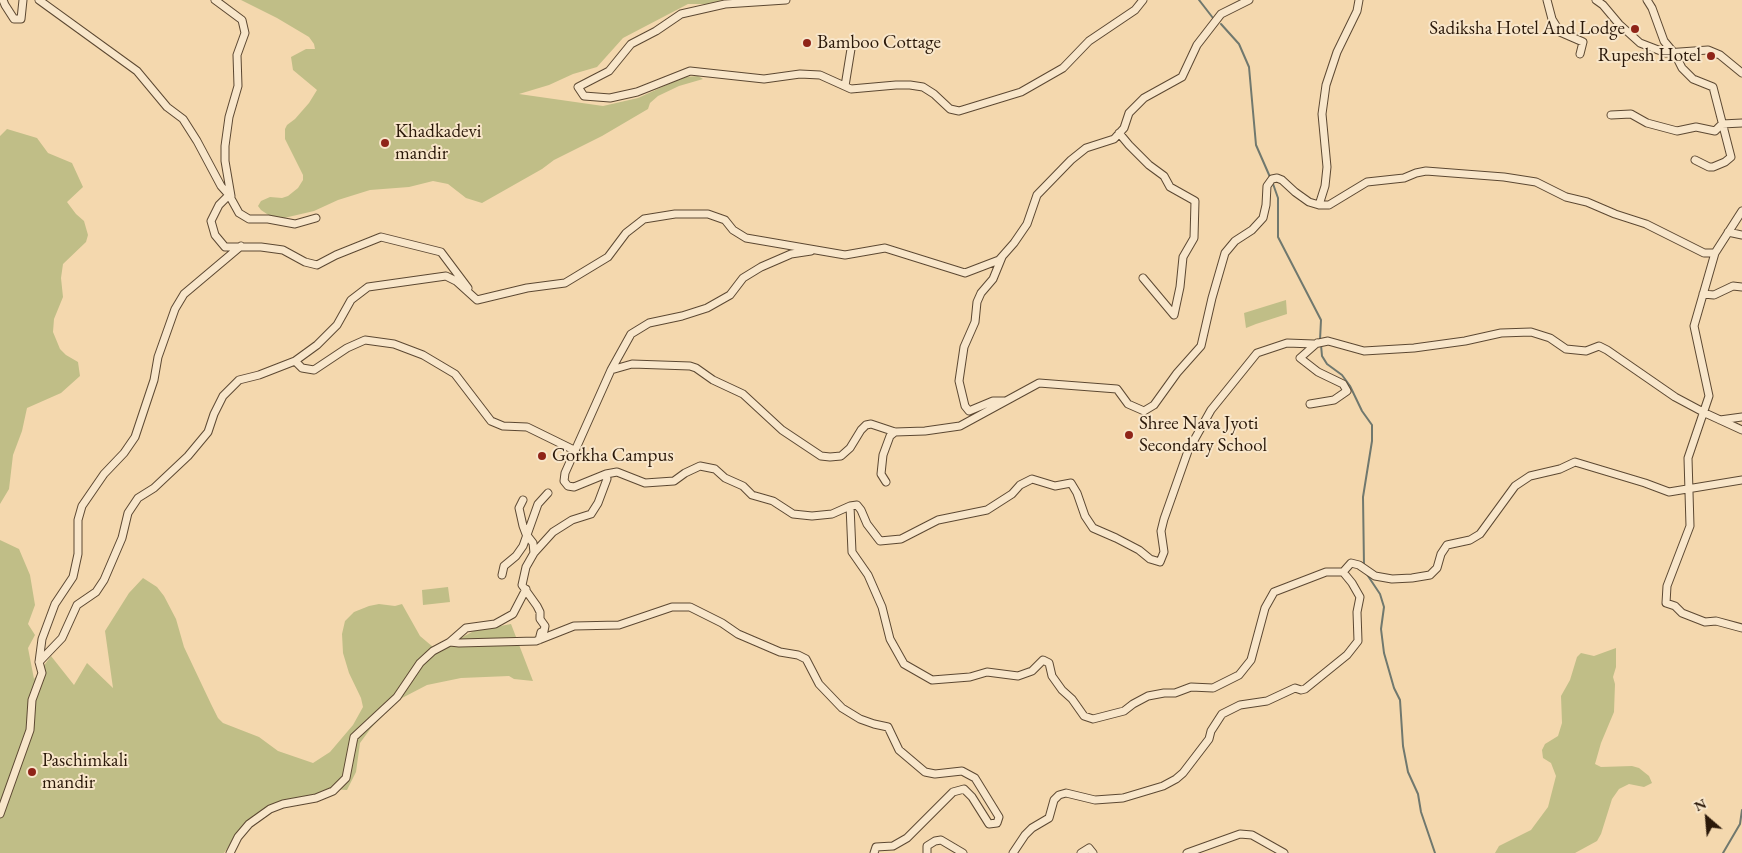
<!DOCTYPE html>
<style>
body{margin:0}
#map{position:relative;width:1742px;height:853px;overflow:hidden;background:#f4d8ae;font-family:"EB Garamond",serif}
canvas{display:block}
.north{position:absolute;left:1682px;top:793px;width:50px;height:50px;-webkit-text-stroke:4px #f8e6ca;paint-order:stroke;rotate:333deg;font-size:14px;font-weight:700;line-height:20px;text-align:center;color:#2a1809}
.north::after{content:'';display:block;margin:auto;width:18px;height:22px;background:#2a1809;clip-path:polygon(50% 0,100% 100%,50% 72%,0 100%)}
</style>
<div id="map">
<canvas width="1742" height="853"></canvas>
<div class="north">N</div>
</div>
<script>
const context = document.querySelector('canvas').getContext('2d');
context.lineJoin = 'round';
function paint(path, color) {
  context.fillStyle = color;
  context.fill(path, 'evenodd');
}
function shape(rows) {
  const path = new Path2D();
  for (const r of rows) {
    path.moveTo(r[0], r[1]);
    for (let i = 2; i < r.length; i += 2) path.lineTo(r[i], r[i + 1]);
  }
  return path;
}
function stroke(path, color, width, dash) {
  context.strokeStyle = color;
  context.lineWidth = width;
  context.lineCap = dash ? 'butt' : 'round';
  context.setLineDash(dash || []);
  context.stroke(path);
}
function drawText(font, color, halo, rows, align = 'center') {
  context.font = font + ' "EB Garamond",serif';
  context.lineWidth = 4;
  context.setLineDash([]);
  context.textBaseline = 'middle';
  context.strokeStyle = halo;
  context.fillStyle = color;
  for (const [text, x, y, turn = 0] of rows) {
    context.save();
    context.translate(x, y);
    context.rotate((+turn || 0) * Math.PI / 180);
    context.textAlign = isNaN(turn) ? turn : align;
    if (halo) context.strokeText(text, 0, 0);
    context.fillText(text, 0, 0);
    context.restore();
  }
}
paint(shape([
 [241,0,723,0,710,4,688,4,623,38,597,67,573,74,549,85,519,94,603,106,638,98,684,77,698,76,703,79,679,86,658,96,650,103,648,109,602,136,554,160,542,169,482,203,466,198,448,184,433,181,409,187,370,190,338,200,314,211,284,218,270,216,261,210,258,206,261,201,270,197,282,198,288,196,298,188,303,180,303,175,285,139,285,129,287,125,295,119,309,103,317,90,293,70,291,57,306,49,315,49,314,44,309,37,277,18],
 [7,129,37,138,48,153,72,163,83,187,67,202,76,214,84,221,88,235,86,242,63,264,61,278,63,297,54,319,53,332,60,349,66,355,78,362,80,376,61,393,27,408,22,431,13,455,9,489,0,504,0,136],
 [1286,300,1287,314,1256,324,1246,328,1244,313],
 [0,540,19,549,30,575,35,605,28,624,35,635,28,648,34,679,51,656,74,685,87,663,113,688,105,631,129,593,143,578,157,587,164,596,176,619,184,647,211,704,218,718,223,723,259,737,278,751,313,763,330,752,353,725,363,707,361,698,349,673,343,653,342,634,345,621,354,612,369,606,379,604,395,606,402,604,420,636,433,647,449,644,474,631,511,624,533,681,514,679,509,676,461,678,427,685,402,698,389,709,371,728,360,743,356,772,347,790,330,789,303,798,284,802,260,811,240,830,224,853,0,853],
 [448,587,450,602,423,605,422,590],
 [1616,648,1616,667,1613,677,1615,684,1614,712,1601,743,1595,764,1601,767,1632,766,1639,768,1649,776,1652,783,1644,787,1629,784,1619,789,1612,799,1601,834,1597,841,1575,853,1495,853,1499,846,1531,830,1548,807,1556,776,1551,763,1543,758,1542,750,1545,744,1558,736,1562,723,1561,696,1570,680,1577,657,1581,653,1594,656]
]), '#c0be87');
stroke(shape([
 [1199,0,1213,18],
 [1221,24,1239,44,1249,67,1256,145,1270,177],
 [1272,181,1278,198,1278,237,1321,320,1320,340],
 [1321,345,1322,356,1327,364,1342,375,1350,386,1362,411,1372,425,1372,441,1363,497,1364,566],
 [1366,573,1380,594,1384,607,1381,629,1384,653,1394,688,1400,700,1403,746,1408,772,1418,794,1421,812,1435,853],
 [1723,853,1740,824,1742,810]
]), '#70786e', 2);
const street = shape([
 [3,0,5,5,14,19,21,19,23,0],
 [39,0,137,71,167,107,183,119,197,141,221,186,229,195,239,213,249,219,268,219,295,224,316,218],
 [215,0,242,20,245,33,237,55,238,86,229,117,225,146,225,161,231,196],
 [786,0,725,4,681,14,656,31,631,44,609,71,578,87,584,96,610,98,637,92,690,71,764,79,800,74,820,75,851,89,896,85,910,85,923,87,934,94,950,109,959,111,1021,92,1063,68,1089,41,1135,10,1143,0],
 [1547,0,1552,19,1560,32,1583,42,1580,54],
 [1596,0,1603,5,1619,24,1640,43,1666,53,1708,50,1720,55,1742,73],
 [1647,0,1652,8,1664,41,1674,53],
 [1675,54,1682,68,1693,79,1713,87,1731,157,1725,162,1713,167,1709,167,1695,160],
 [845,86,851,49],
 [1611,115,1631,114,1647,123,1677,131,1696,127,1715,131,1722,124,1742,123],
 [1119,133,1129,145,1149,165,1164,176,1170,187,1195,201,1194,238,1183,257,1180,287,1174,315,1143,278],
 [229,195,219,205,211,221,215,235,225,247,261,247,283,250,305,262,317,265,336,255,381,237,441,252,468,288],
 [1319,205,1325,186,1327,167,1322,114,1326,85,1337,52,1357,11,1359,0],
 [1742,211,1715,253,1694,326,1709,396,1688,458,1690,526,1667,586,1666,603,1675,606,1682,613,1705,622,1716,621,1742,628],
 [1728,232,1742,235],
 [1002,257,993,279,981,293,977,302,975,322,964,347,959,381,965,406,969,411,993,401,1004,401],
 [1703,294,1714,295,1733,286,1742,287],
 [611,370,631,334,649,323,682,316,707,308,730,295,743,278,761,267,791,254,811,251],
 [1310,404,1334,400,1347,391,1343,384,1318,372,1300,358,1317,343],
 [1720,420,1742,417],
 [574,450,527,427,503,426,491,421,455,374,423,355,394,344,365,340,347,348,314,370,302,368,295,361,317,345,337,325,351,300,368,287,446,276,456,281,477,300,527,288,565,283,608,257,626,233,644,219,675,214,708,214,725,220,733,230,746,238,845,255,885,248,965,273,999,260,1014,243,1027,224,1037,195,1071,160,1086,148,1114,139,1124,128,1129,113,1144,98,1182,77,1197,45,1221,14,1249,0],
 [606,474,617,472,645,483,674,481,685,473,700,466,715,469,725,478,743,486,752,495,773,501,793,514,812,516,832,514,850,506,857,505,861,510,867,524,880,541,901,539,938,520,987,510,1012,494,1020,485,1032,479,1055,486,1071,483,1077,493,1085,516,1093,528,1116,538,1139,550,1150,559,1160,562,1164,552,1161,531,1164,519,1188,451,1211,410,1257,353,1287,343,1314,344,1328,341,1364,351,1414,348,1465,341,1501,333,1531,332,1550,338,1566,349,1586,351,1599,346,1607,350,1675,397,1705,413,1742,430],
 [886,482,881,474,883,455,890,436,895,432],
 [523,500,519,508,523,526,526,534,533,543,534,553,526,567,522,585,537,606,540,612,540,619,545,626,544,631,541,632,539,640],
 [850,506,852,552,868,575,882,607,890,639,904,664,932,680,970,677,987,672,1018,676,1032,671,1043,660,1049,663,1052,676,1062,690,1072,699,1084,716,1093,719,1124,711,1133,704,1148,696,1164,693,1175,693,1191,687,1213,688,1239,675,1251,660,1265,608,1274,592,1326,572,1343,572,1352,583,1360,597,1357,612,1358,641,1347,655,1305,689,1301,690,1295,688,1267,701,1240,705,1222,714,1211,731,1209,739,1183,773,1176,779,1163,786,1123,798,1095,800,1066,793,1059,795,1054,800,1049,818,1032,828,1025,835,1013,853],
 [534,553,553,532,572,520,591,514,598,503,607,479,606,474,574,487,568,486,564,481,565,473,611,370,632,364,690,366,696,368,713,380,743,394,782,430,821,456,830,457,841,456,850,448,861,430,866,425,871,424,895,432,925,431,960,426,1039,383,1117,389,1128,404,1144,411,1154,405,1177,373,1201,346,1212,298,1225,253,1235,241,1252,230,1263,218,1266,205,1267,186,1272,179,1277,178,1282,180,1295,192,1309,202,1319,205,1329,205,1367,182,1404,178,1416,173,1426,171,1504,177,1536,182,1566,197,1587,202,1615,214,1646,224,1704,253,1715,253],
 [1343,572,1351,563,1359,565,1375,576,1392,579,1412,578,1430,575,1437,568,1441,554,1447,545,1470,540,1480,534,1515,486,1530,476,1560,469,1575,462,1645,483,1669,492,1742,480],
 [502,575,504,566,516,556,523,546,538,504,548,493],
 [450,642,459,643,536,641,574,626,619,625,672,607,690,607,722,623,738,634,780,652,798,655,806,659,819,684,842,708,860,719,874,724,888,727,899,750,925,772,935,774,962,771,975,778,999,817,997,823,989,824,972,797,964,789,953,792,907,838,893,846,876,847,874,853],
 [39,662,62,638,77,605,96,592,104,580,122,538,128,513,138,498,154,488,188,456,208,432,214,414,223,396,239,380,259,375,295,361],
 [0,814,30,730,32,700,42,673,39,662,42,639,55,604,73,577,78,554,78,520,82,506,104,474,124,453,135,437,154,380,158,357,175,309,184,294,241,246],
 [230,853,238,837,249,824,270,809,283,804,316,798,333,791,346,778,354,737,397,697,420,663,433,651,450,642,466,628,495,624,513,614,526,589],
 [927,853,927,846,935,841,941,840,963,853],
 [1081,853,1089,848,1093,853],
 [1187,853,1240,834,1252,835,1284,853]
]);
stroke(street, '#5c4832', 9);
stroke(street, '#f8e6ca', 7);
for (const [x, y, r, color] of [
 [1635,29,5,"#8f2418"],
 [807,43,5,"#8f2418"],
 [1711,56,5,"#8f2418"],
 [385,143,5,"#8f2418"],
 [1129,435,5,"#8f2418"],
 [542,456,5,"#8f2418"],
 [32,772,5,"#8f2418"]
]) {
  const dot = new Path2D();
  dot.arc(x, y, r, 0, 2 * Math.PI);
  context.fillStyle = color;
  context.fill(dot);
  stroke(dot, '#f8e6ca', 2);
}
drawText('19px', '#2a1809', '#f8e6ca', [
 ["Sadiksha Hotel And Lodge",1625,29,"right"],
 ["Bamboo Cottage",817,43],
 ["Rupesh Hotel",1701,56,"right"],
 ["Khadkadevi",395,132],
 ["mandir",395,154],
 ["Shree Nava Jyoti",1139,424],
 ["Secondary School",1139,446],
 ["Gorkha Campus",552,456],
 ["Paschimkali",42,761],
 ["mandir",42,783]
], 'left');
</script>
